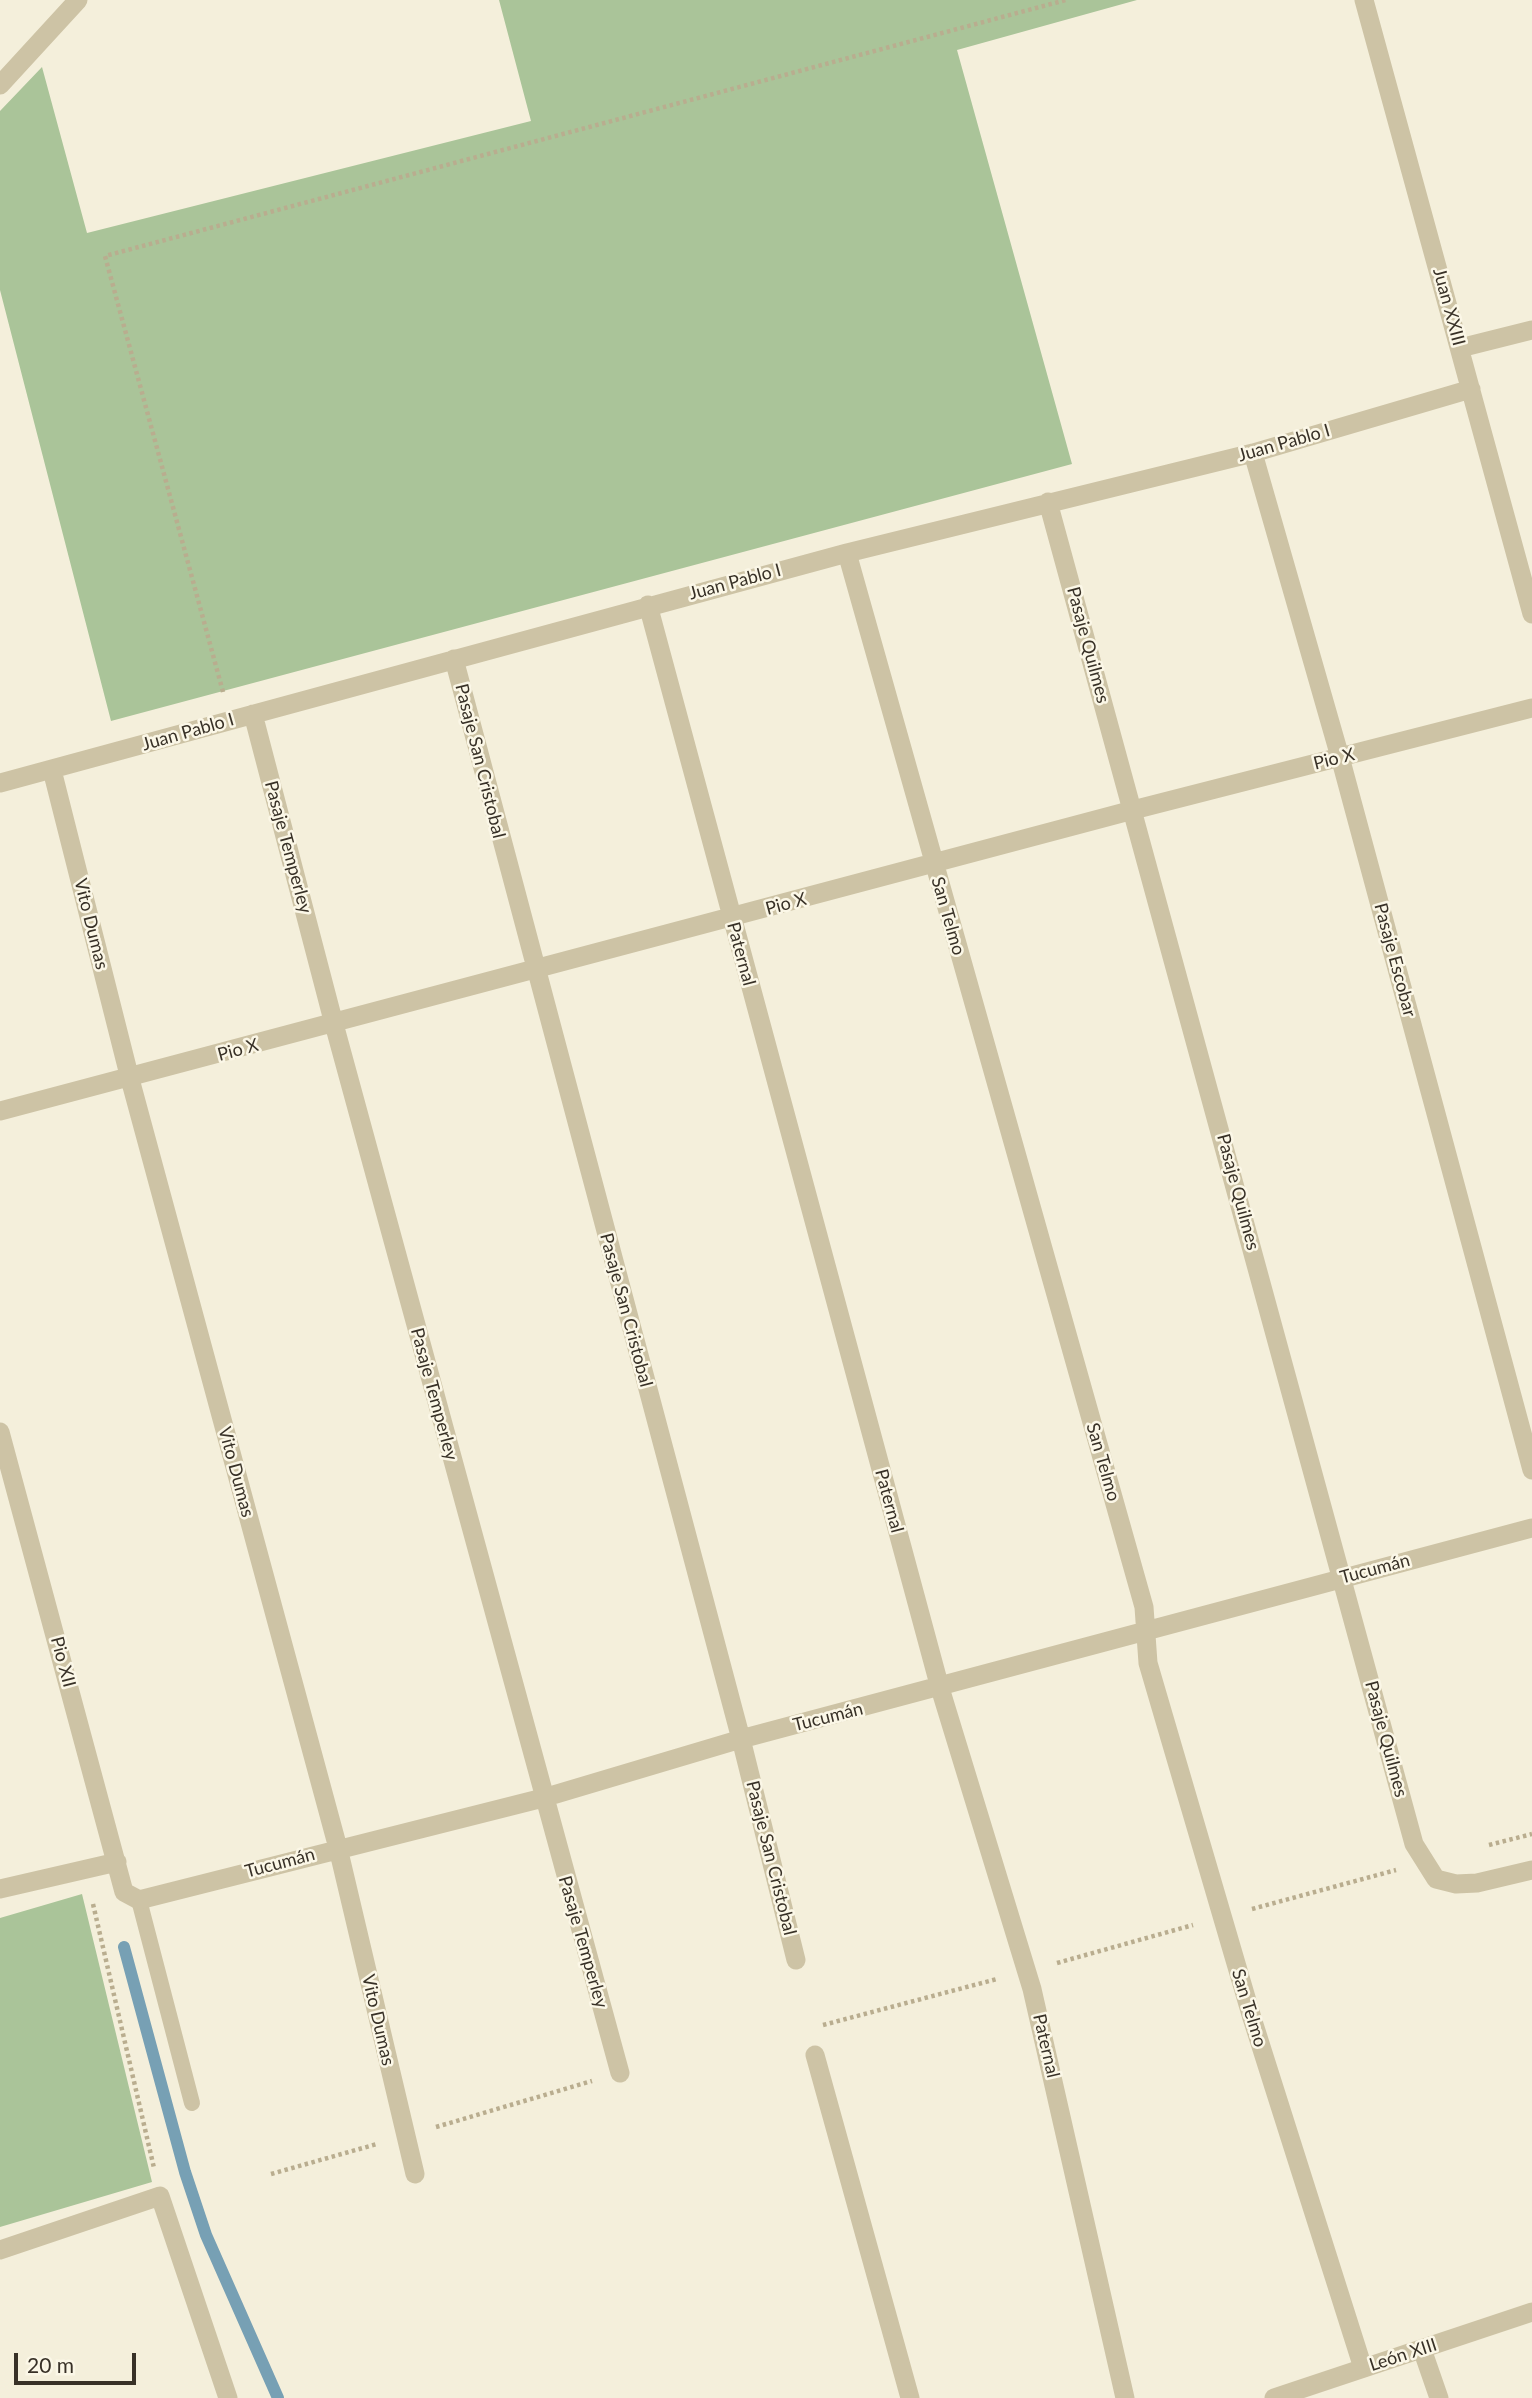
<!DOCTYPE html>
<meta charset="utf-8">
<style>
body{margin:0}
#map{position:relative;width:1532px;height:2398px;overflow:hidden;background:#f4efdb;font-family:Lato,sans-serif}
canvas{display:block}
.scale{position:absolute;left:14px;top:2353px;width:122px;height:32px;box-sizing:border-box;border:4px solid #383127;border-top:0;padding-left:9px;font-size:21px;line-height:24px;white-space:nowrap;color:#383127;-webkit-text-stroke:5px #fbf7e7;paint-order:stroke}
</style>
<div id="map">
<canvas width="1532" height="2398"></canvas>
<div class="scale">20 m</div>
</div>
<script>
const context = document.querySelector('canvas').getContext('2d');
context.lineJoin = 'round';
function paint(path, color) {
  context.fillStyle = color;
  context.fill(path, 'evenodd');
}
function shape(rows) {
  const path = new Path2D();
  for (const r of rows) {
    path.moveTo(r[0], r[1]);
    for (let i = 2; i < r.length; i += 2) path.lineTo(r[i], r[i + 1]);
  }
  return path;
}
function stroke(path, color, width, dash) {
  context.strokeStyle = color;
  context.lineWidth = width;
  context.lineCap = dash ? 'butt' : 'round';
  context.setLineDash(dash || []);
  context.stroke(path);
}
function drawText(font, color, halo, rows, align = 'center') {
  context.font = font + ' Lato,sans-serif';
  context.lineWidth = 5;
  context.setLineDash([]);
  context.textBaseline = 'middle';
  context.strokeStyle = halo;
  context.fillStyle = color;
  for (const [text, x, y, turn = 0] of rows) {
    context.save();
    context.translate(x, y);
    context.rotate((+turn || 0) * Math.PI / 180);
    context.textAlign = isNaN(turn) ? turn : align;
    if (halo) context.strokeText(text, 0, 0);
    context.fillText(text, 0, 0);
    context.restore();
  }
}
paint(shape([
 [499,0,1137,0,957,50,1072,464,111,721,0,290,0,111,42,67,87,233,531,121],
 [82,1894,152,2182,0,2227,0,1918]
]), '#aac499');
stroke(shape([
 [124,1947,185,2172,206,2235,278,2398]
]), '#77a0b4', 12);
stroke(shape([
 [223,692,105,256,1066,0],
 [1489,1845,1532,1834],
 [93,1904,154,2168],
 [1252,1909,1396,1870],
 [1057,1963,1193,1925],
 [823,2025,997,1979],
 [436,2127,592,2081],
 [271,2174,377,2144]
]), '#b9ad8f', 4.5, [3.5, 3.5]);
stroke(shape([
 [139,1900,192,2103]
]), '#cdc3a5', 16);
stroke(shape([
 [1364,0,1532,614],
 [0,85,78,0],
 [1460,348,1532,330],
 [1253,453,1340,757,1532,1470],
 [1048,502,1414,1844,1436,1879,1456,1884,1477,1883,1532,1870],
 [847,553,1144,1607,1148,1663,1252,2018,1363,2368],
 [648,605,940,1688,1032,1989,1125,2398],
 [454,659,741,1739,796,1960],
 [253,714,334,1024,620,2073],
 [52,770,130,1079,338,1848,415,2174],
 [0,783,847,553,1253,453,1471,389],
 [0,1111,1133,810,1532,708],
 [0,1432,124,1892,139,1900,543,1798,741,1739,1532,1528],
 [0,1889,117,1862],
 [815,2055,910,2398],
 [0,2250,160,2196,228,2398],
 [1422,2349,1439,2398],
 [1274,2398,1532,2312]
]), '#cdc3a5', 19);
drawText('18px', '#383127', '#fbf7e7', [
 ["Juan XXIII",1449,307,75],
 ["Juan Pablo I",1284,443,-16],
 ["Juan Pablo I",735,582,-15],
 ["Pasaje Quilmes",1088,645,75],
 ["Juan Pablo I",188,732,-16],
 ["Pio X",1334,759,-14],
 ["Pasaje San Cristobal",480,761,76],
 ["Pasaje Temperley",288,847,75],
 ["Pio X",786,904,-15],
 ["San Telmo",948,916,74],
 ["Vito Dumas",91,924,76],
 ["Paternal",741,954,75],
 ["Pasaje Escobar",1395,960,75],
 ["Pio X",238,1050,-15],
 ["Pasaje Quilmes",1238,1192,75],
 ["Pasaje San Cristobal",626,1310,75],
 ["Pasaje Temperley",434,1394,75],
 ["San Telmo",1103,1462,74],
 ["Vito Dumas",236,1472,75],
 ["Paternal",889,1501,75],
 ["Tucumán",1375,1569,-15],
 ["Pio XII",63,1662,75],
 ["Tucumán",828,1717,-14],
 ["Pasaje Quilmes",1386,1739,75],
 ["Pasaje San Cristobal",771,1858,76],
 ["Tucumán",280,1863,-15],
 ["Pasaje Temperley",583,1942,74],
 ["San Telmo",1249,2008,73],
 ["Vito Dumas",378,2020,77],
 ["Paternal",1046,2046,77],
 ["León XIII",1403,2355,-18]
]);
</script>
